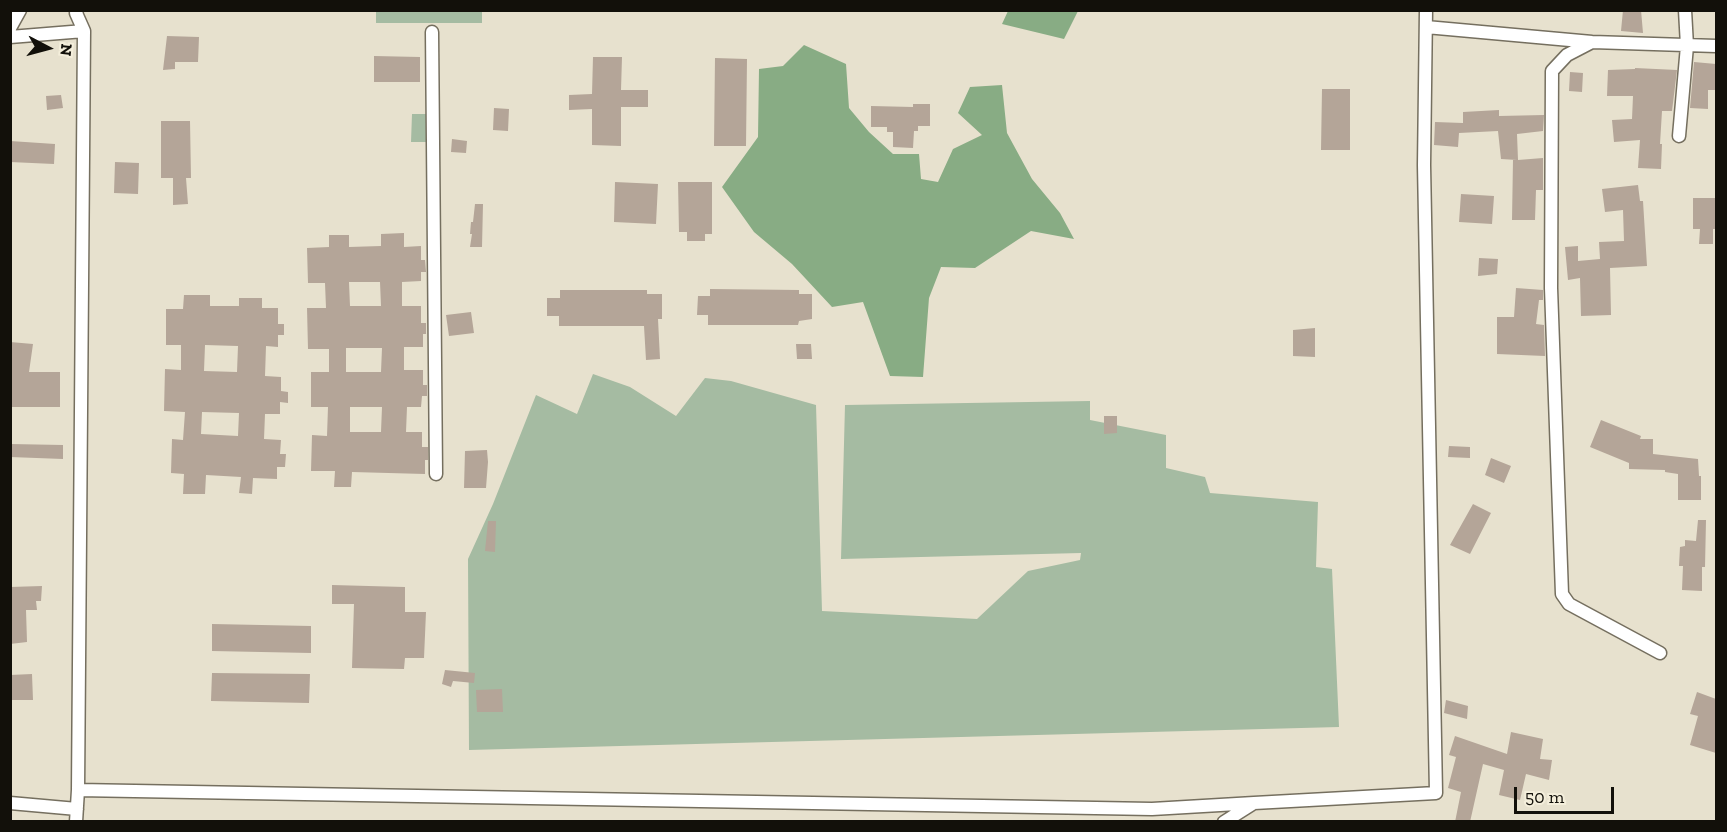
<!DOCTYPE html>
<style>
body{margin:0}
#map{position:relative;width:1727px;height:832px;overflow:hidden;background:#e7e1ce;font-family:"Zilla Slab",serif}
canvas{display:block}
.frame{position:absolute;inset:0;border:12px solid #12100a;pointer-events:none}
.north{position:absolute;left:18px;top:18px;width:60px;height:60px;-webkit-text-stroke:4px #f4eedb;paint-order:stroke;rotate:96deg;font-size:16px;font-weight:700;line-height:24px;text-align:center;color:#12100a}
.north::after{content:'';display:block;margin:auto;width:21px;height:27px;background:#12100a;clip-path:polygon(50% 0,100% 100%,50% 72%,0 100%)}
.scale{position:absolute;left:1514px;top:787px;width:100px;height:27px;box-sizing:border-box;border:3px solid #12100a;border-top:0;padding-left:8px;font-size:18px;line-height:21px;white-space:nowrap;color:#12100a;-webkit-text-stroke:4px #f4eedb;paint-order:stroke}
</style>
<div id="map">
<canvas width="1727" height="832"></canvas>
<div class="frame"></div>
<div class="north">N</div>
<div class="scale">50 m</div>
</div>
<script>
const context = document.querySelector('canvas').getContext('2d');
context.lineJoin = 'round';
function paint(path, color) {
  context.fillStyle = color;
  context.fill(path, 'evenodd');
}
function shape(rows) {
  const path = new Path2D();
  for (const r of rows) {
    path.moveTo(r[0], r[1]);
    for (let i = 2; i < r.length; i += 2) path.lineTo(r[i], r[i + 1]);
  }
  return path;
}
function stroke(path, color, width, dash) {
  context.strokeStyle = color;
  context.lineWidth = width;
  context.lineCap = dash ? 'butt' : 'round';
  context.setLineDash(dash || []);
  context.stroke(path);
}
paint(shape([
 [376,11,482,11,482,23,376,23],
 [412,114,426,114,426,142,411,142],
 [593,374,630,387,676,416,705,378,731,381,816,405,822,611,977,619,1028,571,1080,560,1081,553,841,559,845,405,1090,401,1090,420,1166,435,1166,468,1205,477,1210,493,1318,502,1316,567,1332,569,1339,727,469,750,468,559,493,504,536,395,577,414]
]), '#a5bba2');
paint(shape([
 [1008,11,1008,10,1078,11,1064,39,1002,24],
 [804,45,846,64,849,108,869,132,893,154,919,154,921,179,938,182,953,149,982,135,958,113,970,87,1002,85,1007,133,1032,179,1060,213,1074,239,1031,231,975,268,941,267,929,298,923,377,890,376,863,302,832,307,792,264,754,232,722,187,758,137,759,69,783,66]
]), '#88ac84');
paint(shape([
 [1623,10,1641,10,1643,33,1621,31],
 [167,36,199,37,198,62,175,62,175,69,163,70],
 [374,56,420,57,420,82,374,82],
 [593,57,622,57,621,90,648,90,648,107,621,107,621,146,592,145,592,109,569,110,569,95,592,94],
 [715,58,747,59,746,146,714,146],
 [1694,62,1716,64,1716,90,1708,90,1708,109,1690,108],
 [1635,68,1677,70,1672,111,1662,111,1660,144,1662,144,1661,169,1638,168,1640,140,1614,142,1612,120,1632,119,1633,96,1607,96,1608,70,1635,69],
 [1570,72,1583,73,1582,92,1569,91],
 [1322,89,1350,89,1350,150,1321,150],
 [61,95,63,108,47,110,46,96],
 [913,104,930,104,930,126,918,126,918,131,914,131,913,148,893,147,893,132,887,132,887,127,871,127,871,106,913,107],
 [494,108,509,109,508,131,493,130],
 [1499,110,1499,116,1544,115,1543,131,1517,134,1518,160,1543,158,1543,190,1536,190,1535,220,1512,220,1513,160,1517,160,1501,159,1498,131,1459,133,1458,147,1434,145,1435,122,1463,123,1463,112],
 [161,121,190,121,191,178,186,178,188,204,173,205,173,178,161,178],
 [452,139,467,141,466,153,451,152],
 [10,141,55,144,54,164,10,162],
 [115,162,139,163,138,194,114,193],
 [615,182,658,184,656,224,614,222],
 [678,182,712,182,712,234,705,234,705,241,687,241,687,232,679,232],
 [1638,185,1640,201,1643,201,1647,266,1610,268,1611,315,1581,316,1580,278,1568,280,1565,247,1578,246,1578,261,1600,259,1599,242,1624,241,1623,210,1605,212,1602,189],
 [1461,194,1494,196,1492,224,1459,222],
 [1693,198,1716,198,1716,229,1713,229,1713,244,1699,244,1700,229,1693,229],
 [475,204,483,204,482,247,470,247,472,234,470,234,471,222,473,222],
 [404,233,404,247,421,246,421,260,425,260,426,272,421,272,421,281,402,282,402,306,421,306,421,323,426,323,426,334,423,334,423,347,404,347,404,370,423,370,423,385,427,385,427,396,422,396,421,407,407,407,406,432,422,432,422,447,428,447,428,460,425,460,425,474,352,472,351,487,334,487,335,471,311,471,312,435,327,436,328,407,311,407,311,372,329,372,329,349,308,349,307,308,326,308,325,283,308,283,307,248,329,247,329,235,349,235,349,247,381,246,381,234],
 [349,282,380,282,381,306,350,306],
 [346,348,382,348,381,372,346,372],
 [350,407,382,407,381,432,350,432],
 [1479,258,1498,259,1497,274,1478,276],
 [1516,288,1543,290,1543,300,1539,300,1536,324,1544,325,1545,356,1497,354,1497,317,1514,317],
 [710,289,799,290,799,294,812,294,812,319,799,321,798,325,708,325,708,315,697,315,698,296,710,296],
 [560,290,647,290,647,294,662,294,662,319,658,319,660,359,646,360,644,326,559,326,559,316,547,316,547,298,560,298],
 [184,295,210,295,210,306,239,306,239,298,262,298,262,308,278,308,278,324,284,324,284,335,278,335,278,347,266,346,265,376,281,377,281,391,288,392,288,403,280,402,280,414,265,414,264,439,281,440,280,454,286,454,285,467,277,467,277,479,253,478,252,494,239,493,241,477,206,475,205,494,183,494,184,474,171,473,172,439,183,440,185,412,164,411,165,369,181,370,181,345,166,345,166,309,183,309],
 [205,345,238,346,237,372,204,371],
 [202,412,239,413,238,436,201,434],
 [471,312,474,333,449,336,446,315],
 [1315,328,1315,357,1293,356,1293,330],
 [10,342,33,344,29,372,60,372,60,407,10,407],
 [796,344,811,344,812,359,797,359],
 [1104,416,1117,416,1117,433,1104,434],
 [1601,420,1641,436,1640,439,1653,439,1653,454,1698,459,1699,476,1701,476,1701,500,1678,500,1678,474,1665,472,1665,470,1629,469,1629,463,1590,447],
 [10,444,63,445,63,459,10,457],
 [1449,446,1470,447,1470,458,1448,457],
 [487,450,488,462,486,488,464,488,465,451],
 [1491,458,1511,466,1504,483,1485,475],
 [1473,504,1491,513,1470,554,1450,545],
 [1698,520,1706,520,1705,567,1702,567,1702,591,1682,590,1683,566,1679,566,1680,547,1685,546,1685,540,1696,541],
 [488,521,496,521,495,552,485,551],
 [332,585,405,587,405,612,426,612,424,658,405,658,404,669,352,668,354,604,332,604],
 [42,586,41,601,36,601,37,610,26,610,27,642,10,644,10,587],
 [212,624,311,626,311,653,212,651],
 [445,670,475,673,474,683,453,681,451,687,442,684],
 [212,673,310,674,309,703,211,701],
 [32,674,33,700,10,700,10,675],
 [502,689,503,712,477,712,476,690],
 [1697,692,1716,699,1716,753,1690,745,1698,716,1690,714],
 [1446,700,1468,706,1467,719,1444,713],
 [1511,732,1543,739,1540,759,1552,760,1549,780,1526,774,1520,800,1499,795,1504,770,1483,764,1470,822,1455,822,1461,792,1448,788,1456,757,1449,755,1455,736,1507,754]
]), '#b4a598');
const street = shape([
 [1426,27,1592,42,1716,46],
 [10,28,20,10],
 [432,32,436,474],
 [10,37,84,31,76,13,77,10],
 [1592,42,1567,55,1552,71,1551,288,1562,594,1569,604,1660,653],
 [1679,136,1687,46,1685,10],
 [78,790,1152,809,1254,803],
 [10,803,77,809],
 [76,822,78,790,84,31],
 [1224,822,1254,803,1436,793,1424,165,1426,10]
]);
stroke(street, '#756f5f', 15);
stroke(street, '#fff', 12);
</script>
